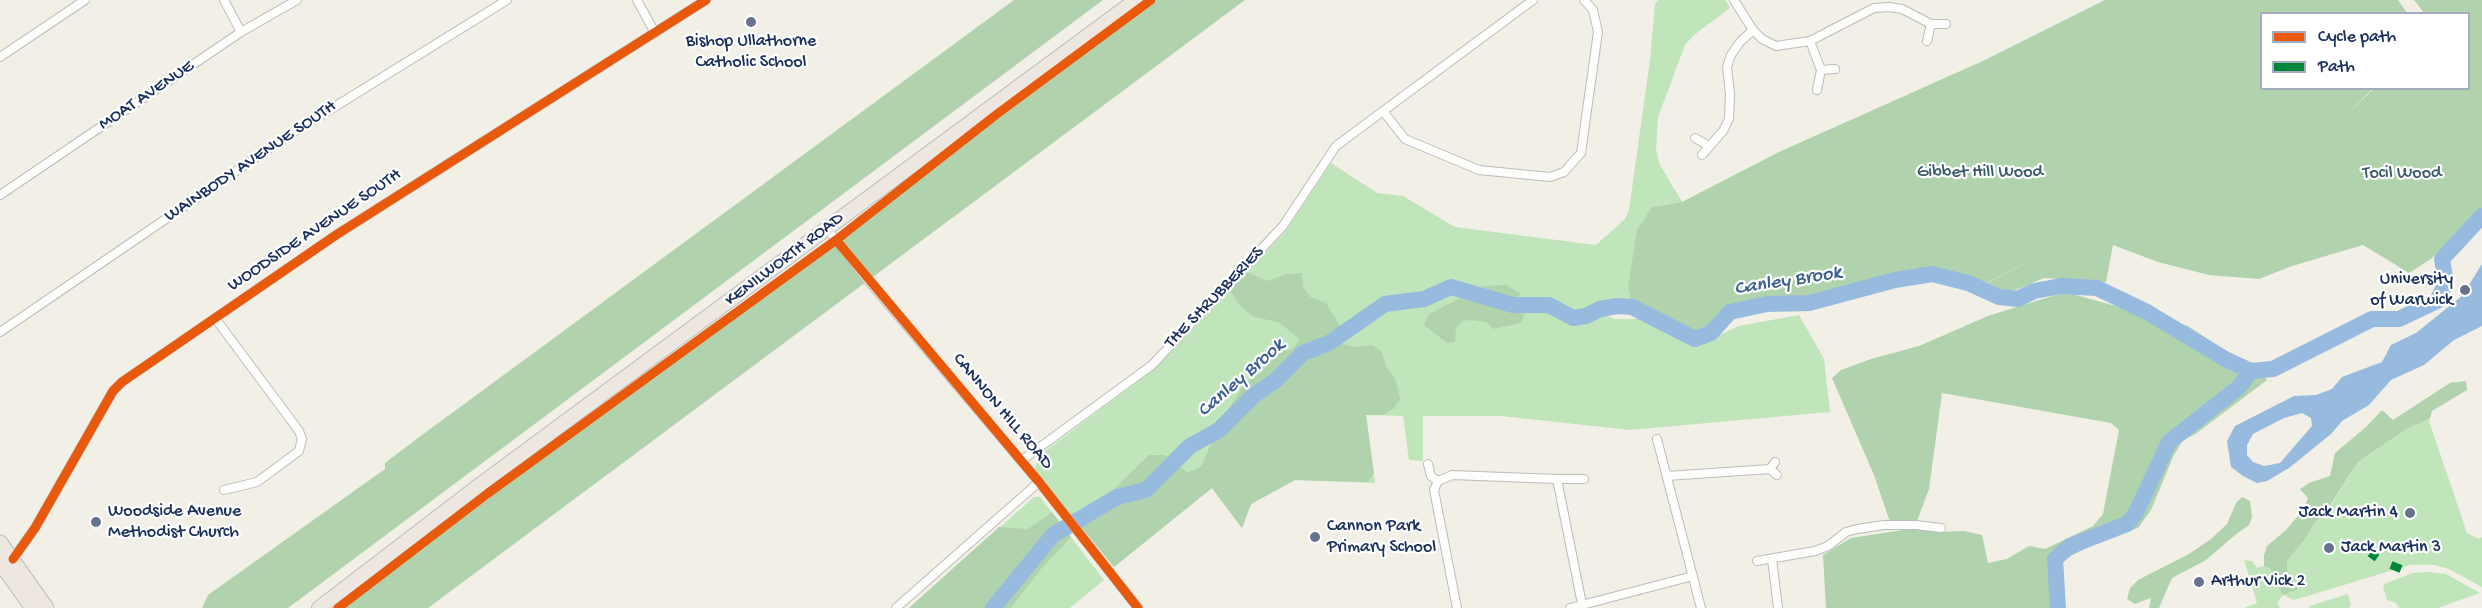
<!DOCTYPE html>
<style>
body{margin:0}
#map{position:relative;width:2482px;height:608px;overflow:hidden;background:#f1efe6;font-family:"Gochi Hand",sans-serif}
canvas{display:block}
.legend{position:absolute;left:2260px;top:12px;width:210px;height:78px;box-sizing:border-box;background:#fff;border:2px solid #a4acbf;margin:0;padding:8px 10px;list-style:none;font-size:18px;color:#1b2f5e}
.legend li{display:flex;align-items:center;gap:12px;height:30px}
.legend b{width:30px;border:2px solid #a4acbf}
</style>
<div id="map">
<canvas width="2482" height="608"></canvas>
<ul class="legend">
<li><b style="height:8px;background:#e8590c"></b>Cycle path</li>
<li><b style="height:8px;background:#00873e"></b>Path</li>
</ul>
</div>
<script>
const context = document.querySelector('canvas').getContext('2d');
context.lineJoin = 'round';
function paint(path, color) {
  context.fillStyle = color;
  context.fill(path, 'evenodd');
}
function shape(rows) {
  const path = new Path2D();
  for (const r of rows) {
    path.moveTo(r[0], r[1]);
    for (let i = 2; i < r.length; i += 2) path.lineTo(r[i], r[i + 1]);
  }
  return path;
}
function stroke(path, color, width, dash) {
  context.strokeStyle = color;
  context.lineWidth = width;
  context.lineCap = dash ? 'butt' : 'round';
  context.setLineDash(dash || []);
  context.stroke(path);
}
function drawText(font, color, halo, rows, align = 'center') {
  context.font = font + ' "Gochi Hand",sans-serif';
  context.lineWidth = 4.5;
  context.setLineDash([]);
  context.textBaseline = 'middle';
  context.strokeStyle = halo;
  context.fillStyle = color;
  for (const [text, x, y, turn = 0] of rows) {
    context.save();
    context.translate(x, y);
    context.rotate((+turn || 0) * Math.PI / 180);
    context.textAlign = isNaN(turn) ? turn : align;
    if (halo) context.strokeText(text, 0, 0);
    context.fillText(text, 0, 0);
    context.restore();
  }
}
paint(shape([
 [1658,0,1725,0,1730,8,1694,35,1685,45,1658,117,1656,149,1659,163,1682,202,1652,207,1628,288,1632,305,1605,304,1594,309,1614,319,1644,319,1697,345,1739,326,1799,315,1824,359,1830,412,1630,430,1501,416,1423,416,1423,461,1409,460,1403,416,1366,415,1375,483,1295,480,1251,504,1242,528,1212,488,1114,567,1035,471,1037,457,1156,368,1285,232,1331,163,1377,193,1403,196,1455,227,1596,245,1625,219,1629,210,1650,60,1655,4],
 [2430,418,2429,421,2467,533,2479,539,2482,537,2482,587,2449,569,2435,565,2410,565,2294,600,2283,595,2277,603,2280,608,2244,608,2257,603,2244,560,2252,561,2257,568,2264,566,2270,569,2273,579,2298,589,2287,569,2287,561,2305,539,2313,525,2326,513,2358,462,2405,430],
 [1034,497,1040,497,1104,580,1070,608,909,608],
 [2427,572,2446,574,2480,593,2438,608,2399,608,2396,603,2387,600,2383,587,2384,584,2413,573],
 [2348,594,2351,605,2349,608,2311,608,2309,606]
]), '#c0e5ba');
paint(shape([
 [1014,0,1103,0,288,608,202,608,208,595,385,469,385,463,422,435],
 [1157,0,1245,0,428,608,338,608,485,501,821,247],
 [2105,0,2398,0,2407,13,2262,14,2262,88,2372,89,2344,118,2373,89,2468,88,2468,14,2424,13,2414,0,2482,0,2482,211,2454,235,2431,259,2409,273,2363,245,2292,266,2259,279,2209,275,2158,262,2113,245,2106,282,2044,278,2009,293,1987,283,2040,256,1986,283,1959,274,1930,270,1893,277,1806,299,1769,300,1727,308,1709,331,1695,336,1646,309,1632,305,1628,288,1637,230,1652,207,1682,202,1779,152,1985,60],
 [1247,272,1267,281,1286,274,1302,273,1303,287,1310,297,1326,303,1340,326,1333,336,1345,345,1358,347,1372,345,1381,351,1386,366,1396,380,1400,399,1393,409,1383,415,1366,415,1374,473,1368,482,1295,480,1251,504,1242,528,1212,488,1114,567,1081,527,1097,512,1112,491,1149,455,1165,455,1188,473,1201,466,1223,418,1244,384,1262,372,1273,353,1293,349,1300,339,1278,322,1254,317,1238,304,1230,290],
 [1506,285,1520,293,1516,302,1524,315,1521,323,1493,329,1487,322,1471,320,1462,321,1456,328,1455,342,1447,343,1424,325,1429,314,1484,286],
 [2065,292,2188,326,2232,355,2257,367,2267,380,2194,435,2183,440,2173,457,2151,510,2138,528,2110,537,2060,561,2064,608,1826,608,1823,555,1851,538,1916,528,1940,532,1964,531,1982,535,1988,563,2007,559,2029,546,2045,549,2093,526,2103,514,2119,430,2111,423,1942,393,1929,489,1917,521,1890,522,1874,475,1832,378,1841,370,1871,359,1919,346,1988,316],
 [2466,381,2467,390,2432,411,2430,418,2405,430,2358,462,2325,513,2313,525,2305,539,2287,561,2287,569,2298,589,2283,595,2270,569,2264,566,2264,555,2267,546,2286,530,2303,510,2308,498,2300,489,2309,483,2330,476,2335,453,2366,427,2382,410,2393,420,2450,383],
 [2242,497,2250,501,2252,517,2249,525,2235,535,2206,560,2172,578,2159,608,2149,608,2151,598,2135,604,2127,599,2130,588,2138,580,2189,554,2211,539,2227,524,2236,503],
 [1052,512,1071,537,1041,569,1011,608,909,608,999,527,1028,529]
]), '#b0d3ad');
paint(shape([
 [2482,264,2482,326,2454,340,2424,365,2391,380,2369,405,2342,421,2331,434,2289,468,2267,481,2257,483,2243,476,2231,467,2227,441,2235,426,2294,396,2316,395,2332,389,2342,377,2382,362,2391,345,2416,333,2462,296],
 [2302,413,2311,418,2312,426,2280,463,2264,466,2253,462,2247,455,2247,445,2253,434,2284,418]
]), '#97badf');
stroke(shape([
 [993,608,1053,535,1117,497,1146,490,1190,446,1219,430,1253,396,1276,380,1303,353,1329,343,1385,304,1424,299,1451,287,1513,305,1549,305,1573,318,1586,316,1600,309,1617,306,1632,307,1695,339,1711,333,1730,312,1767,304,1809,303,1895,280,1932,274,1968,283,1999,297,2018,299,2034,291,2061,286,2097,288,2147,312,2227,360,2251,371,2273,369,2372,319,2399,319,2437,301,2446,283,2442,259,2482,216],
 [2058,608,2055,559,2070,546,2127,524,2136,513,2169,442,2239,387,2251,371]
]), '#97badf', 16);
const street = shape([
 [224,0,241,32],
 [637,0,655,33],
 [1734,0,1753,30,1762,39,1776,46,1810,41,1874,8,1889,7,1902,9,1931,24],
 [1810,41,1821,70],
 [1927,41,1931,24,1946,24],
 [0,57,85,0],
 [1817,90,1821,70,1835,69],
 [1383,111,1405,139,1479,170,1550,177,1564,172,1581,153,1598,32,1593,10,1584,0],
 [1695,138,1709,146],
 [1702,155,1723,131,1729,119,1730,94,1727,67,1731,55,1740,42,1753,30],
 [0,195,241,32,297,0],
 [827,229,866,278,1039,482,1138,608],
 [215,318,299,431,302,439,299,451,257,482,224,490],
 [0,332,286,137,507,0],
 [1657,439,1701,608],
 [1021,461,1152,365,1283,226,1336,146,1533,0],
 [1775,462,1770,469,1777,475],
 [1428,464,1431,476,1438,481,1434,490,1457,608],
 [1667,476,1770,469],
 [1557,479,1584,479],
 [1438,481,1452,475,1557,479,1582,604],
 [13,559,35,528,113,391,122,382,336,235,706,0],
 [1772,559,1778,608],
 [1757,561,1815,551,1828,546,1846,532,1857,529,1884,525,1916,525,1941,528],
 [896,608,1039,482],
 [1570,608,1693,576]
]);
const primary = shape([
 [319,608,481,484,1136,0]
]);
const highway = shape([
 [0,543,46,608],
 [0,562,33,608]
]);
stroke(street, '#bcbcbb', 10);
stroke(primary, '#bcbcbb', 16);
stroke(highway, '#bcbcbb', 17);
stroke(street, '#fdfdfb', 8);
stroke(primary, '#eee7e0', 14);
stroke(highway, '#eee7e0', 15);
stroke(shape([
 [2370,553,2377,558],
 [2391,565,2401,569]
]), '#00873e', 8, [15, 8]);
stroke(shape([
 [836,240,1039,482,1138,608],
 [13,559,35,528,113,391,122,382,336,235,706,0],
 [338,608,487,494,836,240,997,114,1151,0]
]), '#e8590c', 9);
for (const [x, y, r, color] of [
 [751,22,6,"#66728e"],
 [2465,290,6,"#66728e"],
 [2410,513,6,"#66728e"],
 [96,522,6,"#66728e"],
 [1315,537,6,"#66728e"],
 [2329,548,6,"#66728e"],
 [2199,582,6,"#66728e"]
]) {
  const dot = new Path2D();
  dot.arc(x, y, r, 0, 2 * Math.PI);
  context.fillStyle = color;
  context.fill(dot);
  stroke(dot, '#fff', 2);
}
drawText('18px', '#1b2f5e', '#fff', [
 ["Bishop Ullathorne",751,42,"center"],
 ["Catholic School",751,63,"center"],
 ["University",2453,280,"right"],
 ["of Warwick",2453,301,"right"],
 ["Woodside Avenue",108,512],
 ["Methodist Church",108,533],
 ["Jack Martin 4",2398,513,"right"],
 ["Cannon Park",1327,527],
 ["Primary School",1327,548],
 ["Jack Martin 3",2341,548],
 ["Arthur Vick 2",2211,582]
], 'left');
drawText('18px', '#1b2f5e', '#fff', [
 ["MOAT AVENUE",147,96,-34],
 ["WAINBODY AVENUE SOUTH",251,162,-34],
 ["WOODSIDE AVENUE SOUTH",315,231,-34],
 ["KENILWORTH ROAD",785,260,-37],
 ["THE SHRUBBERIES",1215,298,-46],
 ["CANNON HILL ROAD",1002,412,50]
]);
drawText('18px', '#3a5a6c', '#fff', [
 ["Gibbet Hill Wood",1980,173],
 ["Tocil Wood",2402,174]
]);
drawText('italic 20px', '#3d5e90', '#fff', [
 ["Canley Brook",1788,282,-9],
 ["Canley Brook",1242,379,-41]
]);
</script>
